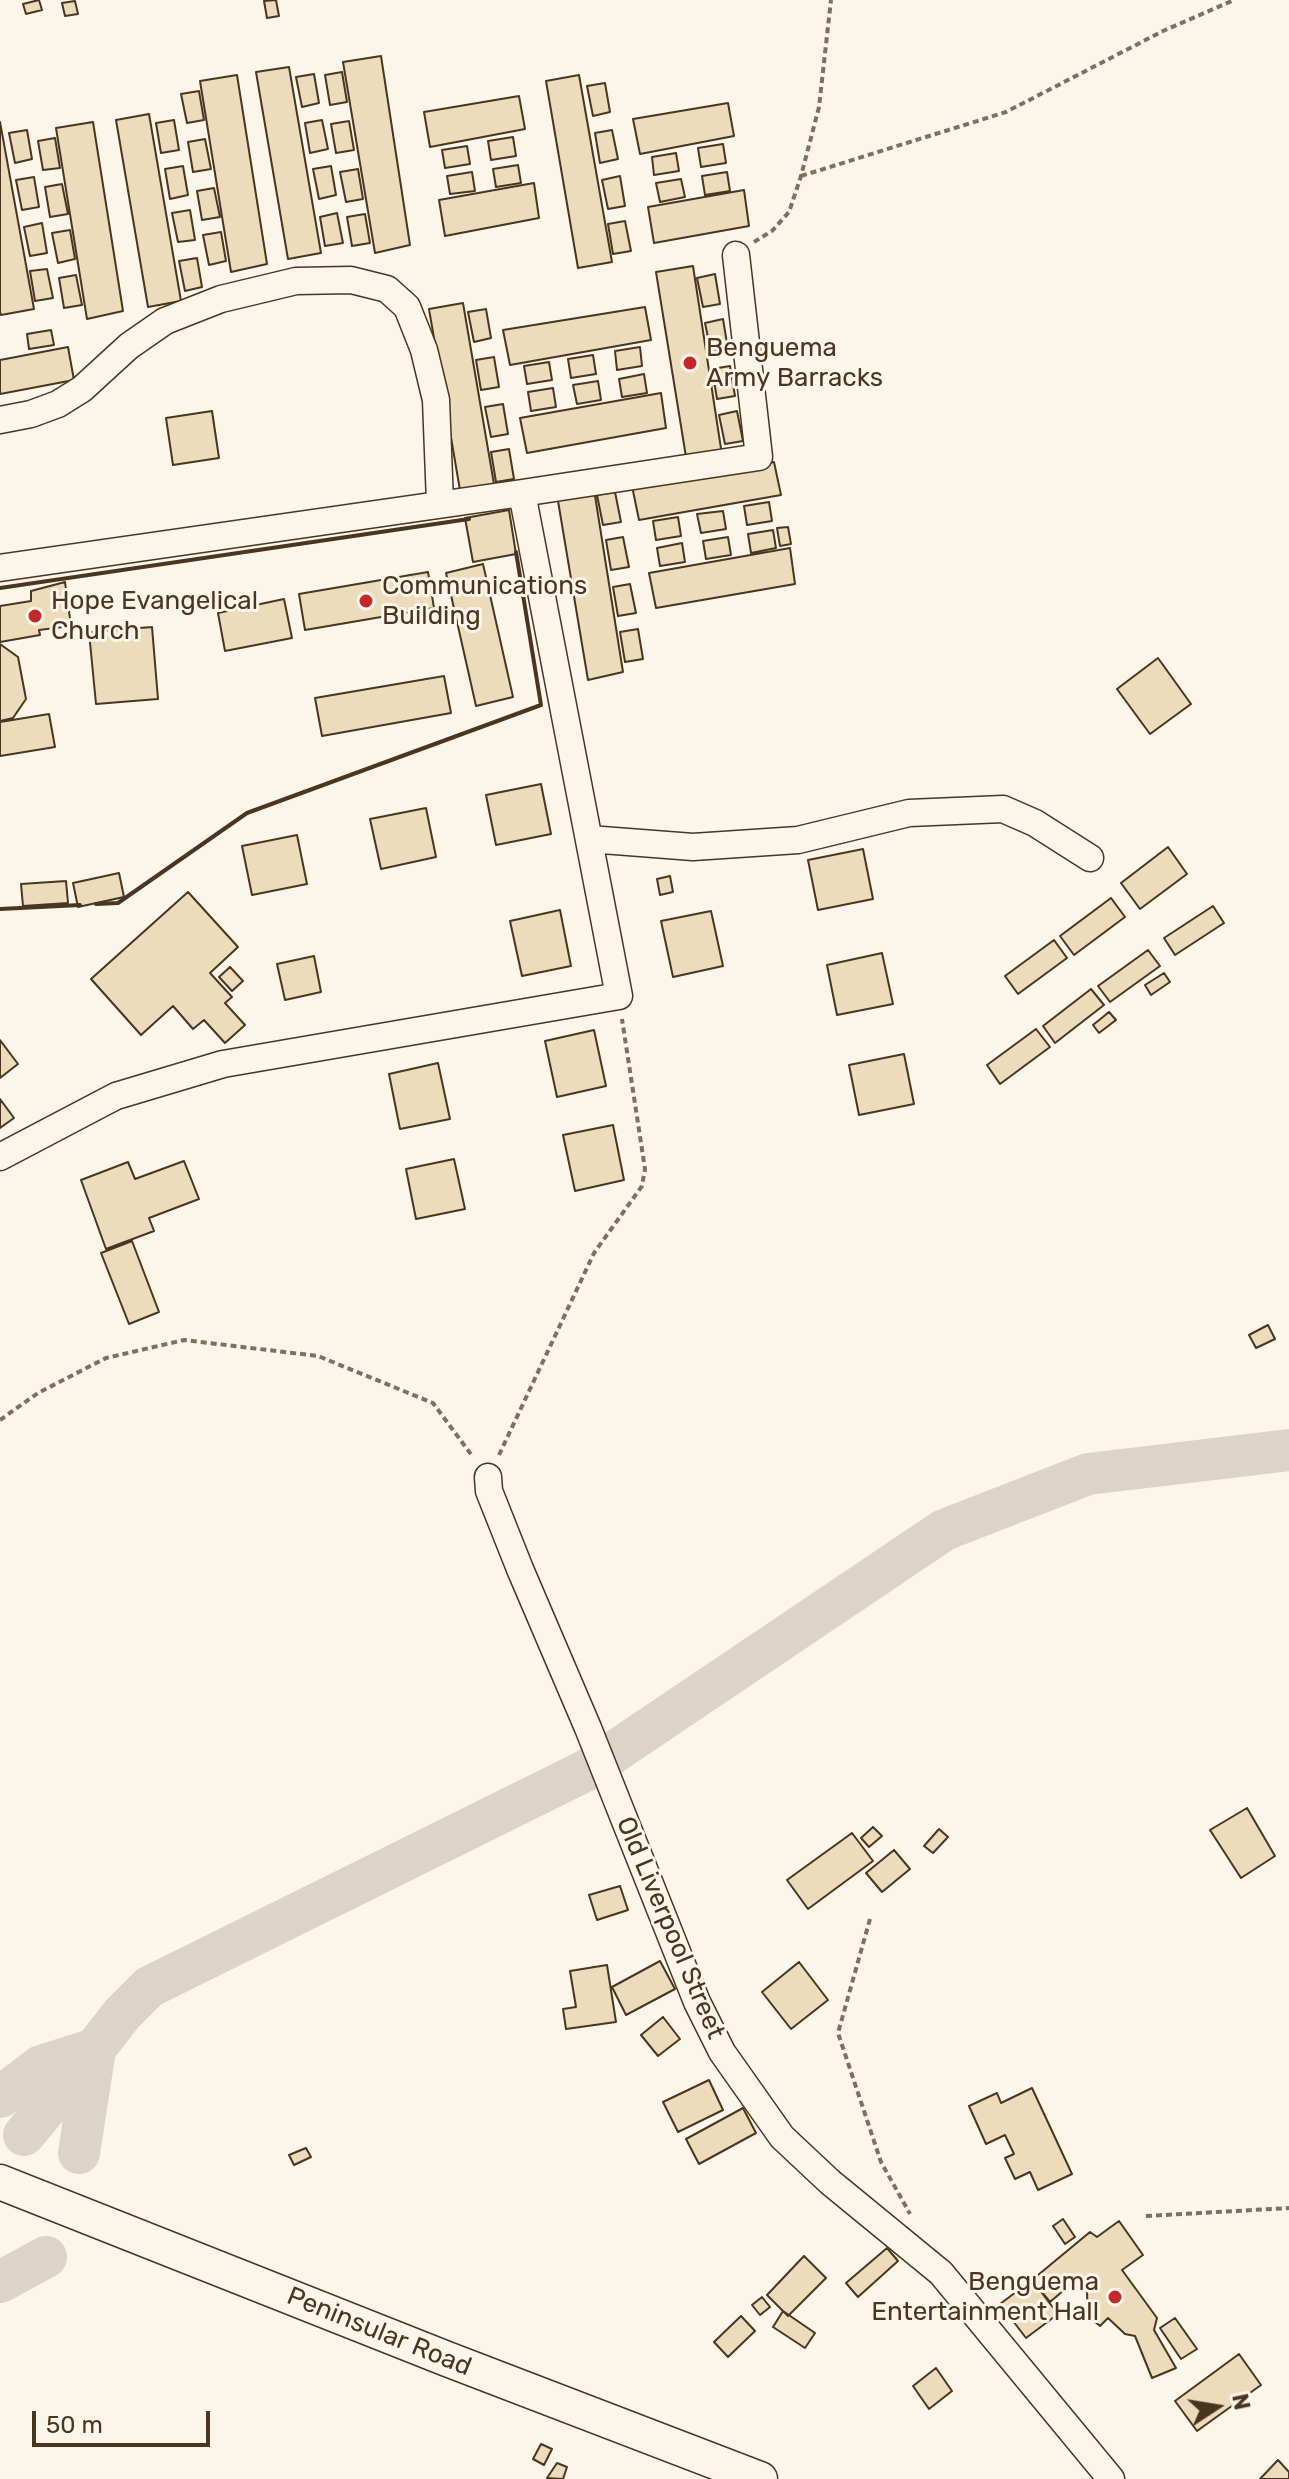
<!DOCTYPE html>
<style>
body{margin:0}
#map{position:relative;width:1289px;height:2479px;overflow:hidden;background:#fbf6e9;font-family:Rubik,sans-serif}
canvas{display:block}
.north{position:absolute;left:1177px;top:2367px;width:80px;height:80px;-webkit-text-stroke:6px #fbf6e9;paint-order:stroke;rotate:78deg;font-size:22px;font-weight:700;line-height:32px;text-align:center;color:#4a3520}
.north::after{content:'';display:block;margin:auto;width:28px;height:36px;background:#4a3520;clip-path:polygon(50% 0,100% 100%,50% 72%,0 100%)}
.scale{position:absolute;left:32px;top:2411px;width:178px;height:36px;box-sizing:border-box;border:4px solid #4a3520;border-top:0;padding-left:10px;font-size:24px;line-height:28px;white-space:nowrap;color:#4a3520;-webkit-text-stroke:6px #fbf6e9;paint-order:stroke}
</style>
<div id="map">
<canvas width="1289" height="2479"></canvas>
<div class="north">N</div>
<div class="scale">50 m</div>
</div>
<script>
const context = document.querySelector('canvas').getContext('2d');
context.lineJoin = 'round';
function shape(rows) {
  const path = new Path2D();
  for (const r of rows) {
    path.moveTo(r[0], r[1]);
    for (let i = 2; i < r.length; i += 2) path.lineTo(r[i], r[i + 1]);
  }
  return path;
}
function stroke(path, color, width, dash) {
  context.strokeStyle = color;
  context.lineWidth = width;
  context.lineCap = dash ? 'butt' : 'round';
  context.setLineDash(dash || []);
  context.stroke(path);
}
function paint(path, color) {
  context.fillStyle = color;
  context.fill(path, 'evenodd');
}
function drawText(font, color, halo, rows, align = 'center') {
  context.font = font + ' Rubik,sans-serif';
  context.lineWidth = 6;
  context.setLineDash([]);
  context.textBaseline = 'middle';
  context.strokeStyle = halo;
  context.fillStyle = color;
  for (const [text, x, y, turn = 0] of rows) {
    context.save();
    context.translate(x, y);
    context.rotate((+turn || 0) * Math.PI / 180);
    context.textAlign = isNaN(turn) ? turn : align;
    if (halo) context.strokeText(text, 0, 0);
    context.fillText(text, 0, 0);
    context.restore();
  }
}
stroke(shape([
 [0,2097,41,2066,95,2049],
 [24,2135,94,2050],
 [79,2153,95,2049,122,2014,149,1987,589,1769,944,1530,1088,1474,1289,1450],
 [0,2282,46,2257]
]), '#dcd4c6', 42);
const building = shape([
 [39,0,42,10,26,14,23,4,39,0],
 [276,0,279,16,267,18,264,1,276,0],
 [75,1,78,14,65,16,62,3,75,1],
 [381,56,410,245,375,253,343,62,381,56],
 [289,67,321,253,288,259,256,72,289,67],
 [342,72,347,102,330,105,325,75,342,72],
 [314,74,319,103,302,107,296,77,314,74],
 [237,75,267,264,231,272,200,81,237,75],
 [579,75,612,262,578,268,546,81,579,75],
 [605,83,610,112,593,116,587,86,605,83],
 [199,91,204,120,187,123,181,94,199,91],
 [519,96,525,129,430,147,424,112,519,96],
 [728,103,734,136,640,154,633,119,728,103],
 [149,114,181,301,148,307,116,120,149,114],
 [174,120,179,150,161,153,156,123,174,120],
 [322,120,328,149,310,153,305,123,322,120],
 [349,121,354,150,336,153,331,124,349,121],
 [0,122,34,309,1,315,0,312,0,122],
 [93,122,123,311,87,319,56,128,93,122],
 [27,130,32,159,15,163,9,133,27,130],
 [612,130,618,159,600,163,595,133,612,130],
 [513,137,516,156,491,160,488,141,513,137],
 [55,138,60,168,43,170,38,141,55,138],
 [205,139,211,169,193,172,188,142,205,139],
 [723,144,726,163,701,167,698,148,723,144],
 [467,146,470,164,445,168,442,150,467,146],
 [676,153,679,171,654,175,652,157,676,153],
 [518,165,521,183,496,187,493,169,518,165],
 [183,166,188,195,170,199,165,169,183,166],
 [331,166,336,195,319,199,313,169,331,166],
 [358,169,363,199,346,202,340,172,358,169],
 [472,172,475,191,450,194,447,176,472,172],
 [727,172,730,191,705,195,702,176,727,172],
 [620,176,625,206,608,209,602,180,620,176],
 [34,177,39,207,22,210,16,180,34,177],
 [681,179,685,197,660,202,656,183,681,179],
 [534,183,539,218,445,236,439,200,534,183],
 [62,184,68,214,50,217,45,187,62,184],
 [214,188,220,217,202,220,197,191,214,188],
 [744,190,749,226,654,243,648,207,744,190],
 [190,210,195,240,178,242,172,213,190,210],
 [337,213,343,243,325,246,320,217,337,213],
 [365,214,370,243,352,246,347,217,365,214],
 [625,221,631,251,613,254,608,224,625,221],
 [42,223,47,253,30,256,24,227,42,223],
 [70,230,75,259,58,263,52,233,70,230],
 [221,232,226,261,209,265,203,235,221,232],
 [197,258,202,287,185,291,179,261,197,258],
 [693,266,722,455,687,463,656,272,693,266],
 [47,269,53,298,35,301,30,271,47,269],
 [715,274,720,304,703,307,697,278,715,274],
 [76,275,82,305,64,308,59,278,76,275],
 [463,303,495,490,461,496,429,309,463,303],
 [645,307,651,340,510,365,503,330,645,307],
 [486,309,491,338,474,342,468,312,486,309],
 [723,319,728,349,711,352,705,323,723,319],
 [51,330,54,345,29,349,27,334,51,330],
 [68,347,74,380,0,394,0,360,68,347],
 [640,347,642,366,617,370,615,351,640,347],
 [593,355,596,374,571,378,568,359,593,355],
 [494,357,499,387,481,390,476,360,494,357],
 [549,362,552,380,527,384,524,366,549,362],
 [730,366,735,396,717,399,712,369,730,366],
 [644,374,647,393,622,397,619,379,644,374],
 [598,381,601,400,577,404,573,385,598,381],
 [553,388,556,407,531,411,528,392,553,388],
 [661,393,666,428,527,453,520,418,661,393],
 [503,404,508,434,491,437,485,407,503,404],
 [212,411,219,458,173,465,166,418,212,411],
 [737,411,743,441,725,444,719,415,737,411],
 [509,449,514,479,496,482,491,452,509,449],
 [774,462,781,495,639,520,632,486,774,462],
 [593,483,623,672,588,680,556,489,593,483],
 [615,492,621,522,603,525,597,495,615,492],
 [769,502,772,521,747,525,744,506,769,502],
 [509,510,516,554,473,562,465,518,509,510],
 [723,511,726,529,701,533,697,514,723,511],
 [678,517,681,536,656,540,653,521,678,517],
 [788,527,791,544,780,546,777,528,788,527],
 [773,530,776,548,751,553,748,534,773,530],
 [623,537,629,567,611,570,606,540,623,537],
 [728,537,731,555,706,559,703,541,728,537],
 [682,543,685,562,660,566,657,548,682,543],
 [790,548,795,584,656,608,649,573,790,548],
 [483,564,513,697,476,706,446,573,483,564],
 [428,572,434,608,305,630,299,594,428,572],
 [65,582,71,626,39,630,40,635,0,642,0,606,31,601,31,591,65,582],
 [630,584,636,613,618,616,613,587,630,584],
 [284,599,292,638,225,651,218,613,284,599],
 [152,627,158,699,96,704,89,632,152,627],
 [638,629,643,659,625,662,620,632,638,629],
 [0,644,18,657,26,699,13,718,0,721,0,644],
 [1158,658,1191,704,1150,734,1117,689,1158,658],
 [444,676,451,713,322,736,315,698,444,676],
 [49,714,55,747,0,756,0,722,49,714],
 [541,784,551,834,496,845,486,795,541,784],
 [426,808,436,857,381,869,370,819,426,808],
 [297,835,307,884,252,895,242,846,297,835],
 [1168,847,1187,874,1140,909,1121,883,1168,847],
 [863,849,873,899,818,910,808,860,863,849],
 [119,873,124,897,78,907,73,883,119,873],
 [670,876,673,892,660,895,657,879,670,876],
 [66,881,68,903,23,906,21,884,66,881],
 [188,892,238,947,210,973,232,997,225,1003,245,1025,225,1043,204,1020,193,1029,173,1006,141,1035,91,979,188,892],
 [1111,898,1125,917,1074,955,1060,936,1111,898],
 [1213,906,1224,923,1175,955,1164,938,1213,906],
 [560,910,571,966,522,976,510,921,560,910],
 [711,911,723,966,673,977,661,921,711,911],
 [1054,940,1067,958,1018,994,1005,976,1054,940],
 [1148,950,1160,966,1110,1002,1098,986,1148,950],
 [882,953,893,1004,837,1015,827,965,882,953],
 [314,956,321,992,285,1000,277,964,314,956],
 [230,967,243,981,232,991,219,977,230,967],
 [1164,973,1170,982,1151,995,1145,985,1164,973],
 [1091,989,1104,1005,1055,1043,1043,1026,1091,989],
 [1109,1012,1116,1020,1099,1033,1093,1025,1109,1012],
 [1036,1029,1050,1047,1000,1084,987,1065,1036,1029],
 [594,1030,606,1086,557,1097,545,1041,594,1030],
 [0,1040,18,1064,0,1078,0,1040],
 [904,1054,914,1104,859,1115,849,1065,904,1054],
 [438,1063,450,1119,400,1129,389,1074,438,1063],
 [0,1099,14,1118,0,1128,0,1099],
 [613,1125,624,1180,575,1191,563,1135,613,1125],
 [454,1159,465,1209,416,1219,406,1169,454,1159],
 [184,1161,199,1199,149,1218,154,1231,106,1249,81,1180,128,1162,135,1179,184,1161],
 [132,1241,159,1312,129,1324,101,1253,132,1241],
 [1268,1325,1275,1339,1256,1348,1249,1335,1268,1325],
 [1247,1808,1275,1856,1241,1878,1210,1830,1247,1808],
 [873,1827,882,1836,869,1847,861,1838,873,1827],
 [939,1829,948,1837,933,1853,924,1846,939,1829],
 [852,1833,873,1861,808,1909,787,1880,852,1833],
 [894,1850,910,1869,882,1892,866,1873,894,1850],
 [620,1886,628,1910,597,1920,589,1895,620,1886],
 [660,1961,675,1989,626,2015,612,1987,660,1961],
 [799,1962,828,2000,791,2029,762,1992,799,1962],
 [607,1965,616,2022,566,2029,563,2009,576,2007,570,1971,607,1965],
 [663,2017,680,2039,658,2056,641,2035,663,2017],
 [709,2080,723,2110,678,2132,663,2102,709,2080],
 [1032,2088,1072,2174,1038,2190,1030,2172,1015,2179,1005,2158,1014,2154,1005,2135,986,2144,969,2106,997,2093,1001,2103,1032,2088],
 [743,2108,756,2133,699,2164,686,2139,743,2108],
 [306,2148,311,2157,294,2165,289,2155,306,2148],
 [1063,2219,1075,2237,1065,2244,1053,2226,1063,2219],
 [1119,2221,1143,2255,1122,2270,1157,2318,1154,2330,1176,2368,1152,2378,1135,2336,1125,2334,1108,2318,1100,2326,1088,2316,1087,2292,1077,2279,1050,2302,1032,2280,1090,2232,1097,2237,1119,2221],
 [887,2248,898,2261,858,2297,846,2283,887,2248],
 [804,2256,826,2278,788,2316,767,2295,804,2256],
 [1032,2280,1058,2314,1026,2338,1000,2304,1032,2280],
 [762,2297,770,2307,760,2315,752,2305,762,2297],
 [783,2311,815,2333,805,2348,773,2327,783,2311],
 [741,2316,755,2331,728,2357,714,2342,741,2316],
 [1175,2318,1197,2349,1181,2359,1160,2328,1175,2318],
 [1239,2354,1261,2385,1197,2431,1175,2401,1239,2354],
 [936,2368,952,2391,929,2409,913,2386,936,2368],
 [541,2444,552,2449,544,2465,533,2459,541,2444],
 [1278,2460,1289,2472,1289,2479,1260,2479,1278,2460],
 [557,2463,567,2467,563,2479,547,2478,557,2463]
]);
paint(building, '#ecdcbc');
stroke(building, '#4a3520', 2);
const minor = shape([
 [0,420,31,414,58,404,82,389,129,346,165,321,221,299,296,281,351,280,387,289,407,307,424,350,436,400,440,503],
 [522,493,759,457,736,255],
 [0,568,522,493,619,996,223,1064,116,1096,0,1157],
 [589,839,693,847,798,840,909,813,1003,809,1035,823,1090,858],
 [488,1477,489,1491,520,1569,588,1728,697,2002,722,2052,782,2137,830,2182,941,2273,1111,2479]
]);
const major = shape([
 [0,2182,447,2359,760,2479]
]);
stroke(minor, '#4a3520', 29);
stroke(major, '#4a3520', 37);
stroke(shape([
 [801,176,1006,112,1163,31,1234,0],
 [754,242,772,231,789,212,801,176,819,107,831,0],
 [0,1420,38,1393,106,1358,184,1340,318,1356,433,1403,473,1457],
 [499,1455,594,1253,642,1186,645,1169,622,1019],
 [870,1919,838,2033,881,2162,910,2214],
 [1146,2216,1289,2208]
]), '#7f6f5c', 4, [6, 4]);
stroke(minor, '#fbf6e9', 26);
stroke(major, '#fbf6e9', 34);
stroke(shape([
 [0,588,469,519],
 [96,904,118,903,247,813,541,705,516,552],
 [0,909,80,905]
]), '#4a3520', 4);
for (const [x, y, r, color] of [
 [690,363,8,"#c62828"],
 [366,601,8,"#c62828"],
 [35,616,8,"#c62828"],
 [1115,2297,8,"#c62828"]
]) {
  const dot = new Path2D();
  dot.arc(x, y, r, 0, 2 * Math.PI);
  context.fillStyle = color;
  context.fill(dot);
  stroke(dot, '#fbf6e9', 3);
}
drawText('26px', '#4a3520', '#fbf6e9', [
 ["Benguema",706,348],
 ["Army Barracks",706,378],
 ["Communications",382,586],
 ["Building",382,616],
 ["Hope Evangelical",51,601],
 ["Church",51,631],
 ["Benguema",1099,2282,"right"],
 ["Entertainment Hall",1099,2312,"right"]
], 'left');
drawText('26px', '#4a3520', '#fbf6e9', [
 ["Old Liverpool Street",670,1928,67],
 ["Peninsular Road",379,2332,22]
]);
</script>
